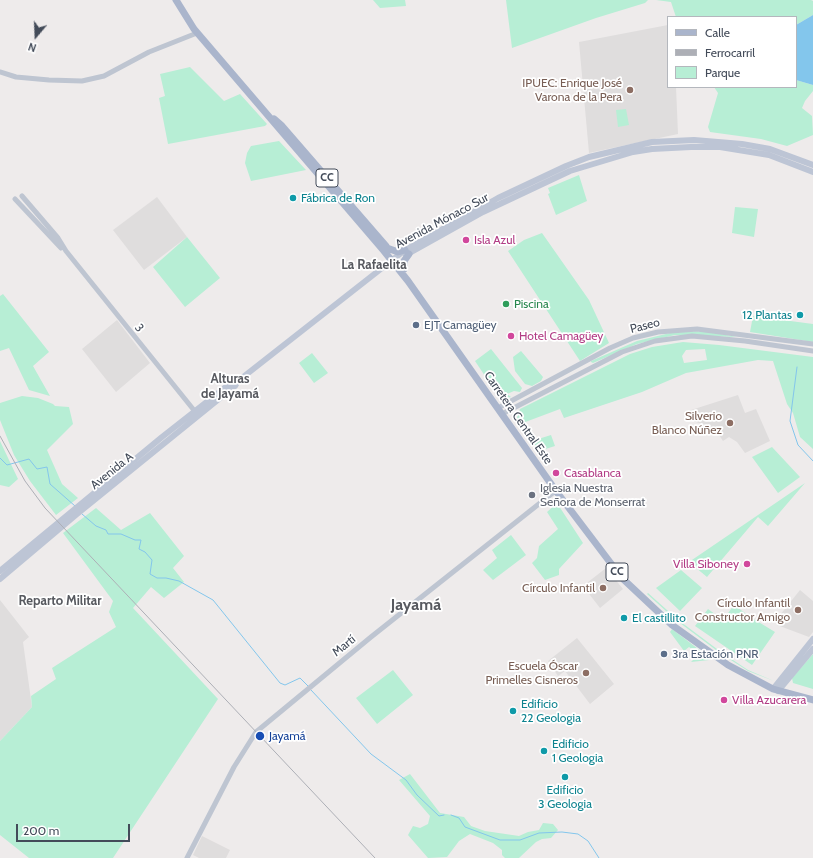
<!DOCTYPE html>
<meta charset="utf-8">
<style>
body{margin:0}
#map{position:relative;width:813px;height:858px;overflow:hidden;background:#eeebeb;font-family:Cabin,sans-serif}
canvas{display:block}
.legend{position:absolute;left:667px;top:16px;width:130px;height:72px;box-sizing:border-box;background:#fff;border:1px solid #b4b7bd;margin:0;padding:5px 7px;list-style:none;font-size:12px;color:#434b59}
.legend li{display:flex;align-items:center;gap:8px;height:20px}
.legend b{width:20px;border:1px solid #b4b7bd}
.north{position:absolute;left:16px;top:16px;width:40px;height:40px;-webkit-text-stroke:3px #fff;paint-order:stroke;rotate:199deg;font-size:11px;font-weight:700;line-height:16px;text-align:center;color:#434b59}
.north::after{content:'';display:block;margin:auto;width:14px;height:18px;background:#434b59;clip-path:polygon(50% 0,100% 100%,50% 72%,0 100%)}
.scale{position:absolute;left:16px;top:824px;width:114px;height:18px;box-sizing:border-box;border:2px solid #434b59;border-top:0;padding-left:5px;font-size:12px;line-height:14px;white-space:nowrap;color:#434b59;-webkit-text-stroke:3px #fff;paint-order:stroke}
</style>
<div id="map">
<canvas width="813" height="858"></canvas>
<ul class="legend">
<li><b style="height:5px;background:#aab5cc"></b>Calle</li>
<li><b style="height:5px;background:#adafb6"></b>Ferrocarril</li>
<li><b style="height:11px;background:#b7eed5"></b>Parque</li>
</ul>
<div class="north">N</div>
<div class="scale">200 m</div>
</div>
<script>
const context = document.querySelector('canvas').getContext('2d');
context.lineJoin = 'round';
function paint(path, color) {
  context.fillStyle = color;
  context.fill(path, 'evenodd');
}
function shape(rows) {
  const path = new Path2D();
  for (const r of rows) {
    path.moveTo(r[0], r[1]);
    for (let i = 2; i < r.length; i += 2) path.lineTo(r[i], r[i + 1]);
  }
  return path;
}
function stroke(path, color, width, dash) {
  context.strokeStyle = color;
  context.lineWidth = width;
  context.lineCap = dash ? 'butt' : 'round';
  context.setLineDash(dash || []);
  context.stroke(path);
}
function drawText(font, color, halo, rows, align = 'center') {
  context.font = font + ' Cabin,sans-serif';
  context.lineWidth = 3.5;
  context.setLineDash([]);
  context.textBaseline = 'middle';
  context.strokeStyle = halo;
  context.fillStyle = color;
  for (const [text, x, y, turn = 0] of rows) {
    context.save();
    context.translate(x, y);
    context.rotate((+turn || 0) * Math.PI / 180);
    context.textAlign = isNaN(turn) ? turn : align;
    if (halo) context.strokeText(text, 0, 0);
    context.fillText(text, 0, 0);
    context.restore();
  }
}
paint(shape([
 [668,25,668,87,676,87,678,134,589,153,579,42],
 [157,197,187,237,144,270,113,230],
 [117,320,150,363,116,392,82,349],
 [738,395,745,413,756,409,770,441,745,453,737,442,729,437,723,441,717,432,709,426,689,420,685,412],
 [606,568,623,589,600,608,583,586],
 [800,590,813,601,813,632,809,637,777,625,776,620],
 [0,600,29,637,23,642,32,707,0,741],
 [577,638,614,684,590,704,565,671,558,676,548,661],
 [202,836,230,850,226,858,199,858,193,855]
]), '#dfdddd');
paint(shape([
 [373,0,405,0,406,6,380,8],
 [506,0,648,0,645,3,596,18,512,48],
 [656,0,811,0,813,1,813,15,796,25,796,17,676,17,671,2],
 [190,67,224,101,240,94,267,124,265,126,168,144,159,98,165,96,160,74],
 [796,80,813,85,813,91,805,101,802,108,812,116,813,135,787,146,761,139,710,132,708,127,718,93,714,87,796,87],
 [626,109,629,125,618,127,616,110],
 [279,141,306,170,251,181,245,163,247,153,251,146],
 [579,175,587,201,556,215,548,194,550,193,548,188],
 [735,207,758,209,754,237,732,233],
 [542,233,589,300,609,343,580,361,508,251,524,240],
 [187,237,220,278,185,307,153,267],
 [3,294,49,352,33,366,50,396,29,390,9,348,0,351,0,296],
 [753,316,813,324,813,342,750,332],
 [689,331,710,332,737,337,675,335,637,344,593,363,591,362,591,361,637,341,670,333],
 [683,342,719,345,813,357,813,449,800,437,793,413,787,404,773,361,758,360,686,373,642,392,564,418,560,409,520,424,517,418,520,409,630,354,652,347],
 [686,350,705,349,707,360,684,363,682,356],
 [491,349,522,388,520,392,514,391,507,394,511,397,502,399,499,397,475,361],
 [521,351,543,377,541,381,532,386,525,384,515,371,513,357],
 [312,353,328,373,314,383,299,363],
 [22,396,38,398,53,404,55,406,69,407,73,424,47,450,62,484,78,498,56,515,30,481,14,455,0,420,0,403],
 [551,435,555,446,539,451,532,441],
 [0,441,18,479,9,487,0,485],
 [772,447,800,477,778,493,752,457],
 [805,483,768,526,758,517,707,577,689,562],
 [557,503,583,543,559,569,559,575,545,580,532,563,537,558,539,546,558,529,547,512],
 [96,508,121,530,150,513,184,556,173,568,184,582,164,598,151,587,133,608,218,699,113,858,29,858,0,835,0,741,32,707,31,696,56,679,52,668,116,627,109,612,113,601,63,533],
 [511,535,526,555,493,580,483,570,497,558,492,550],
 [681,570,702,588,680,611,656,588],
 [648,593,677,619,721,652,748,670,774,681,748,671,720,653,676,620,647,594],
 [734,605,752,618,775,632,752,665,695,626,708,609,723,620],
 [672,629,710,658,709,660,691,662,699,654,689,647,684,651,670,632],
 [813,654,813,689,793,683,792,678],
 [393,670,413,695,377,724,356,698],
 [410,774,440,813,464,817,471,826,485,831,519,836,528,832,539,830,543,823,553,824,558,830,551,838,542,839,536,842,519,858,505,858,502,855,502,850,493,843,470,834,459,841,447,857,428,858,408,835,413,826,420,828,428,824,430,816,399,780]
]), '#b7eed5');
paint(shape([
 [813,15,813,85,796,80,796,25]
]), '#83c6ec');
stroke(shape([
 [797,367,790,421,798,445,813,461],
 [0,458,7,465,29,459,37,469,47,467,50,484,75,506],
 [82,514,96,526,106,530,108,534,121,534,135,540,141,540,139,549,145,552,152,560,150,574,157,578,166,578,179,581,213,600,280,683,285,685,300,678,308,686],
 [311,690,371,754,406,780,417,795,439,816,444,815],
 [451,815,459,818,465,827,500,840,520,840,539,833,562,832,578,834,588,841,599,858]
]), '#83c6ec', 1);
stroke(shape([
 [0,72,16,77,49,80,82,81,104,76,149,52,197,33],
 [22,196,58,238,66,251,197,414],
 [15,199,61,248],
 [498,408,610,348,633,338,658,332,697,329,813,344],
 [502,414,622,352,655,341,692,336,745,341,813,351],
 [187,858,234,767,256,732,371,637,559,488]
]), '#bec5d1', 5);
stroke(shape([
 [406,255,483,212,570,171,633,152,652,149,691,147,720,147,769,155,813,172],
 [0,571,162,437,232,382,238,381],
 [0,579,77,514,235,386,238,381,405,250,498,198,566,166,589,157,652,142,694,140,742,144,770,149,813,165],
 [773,689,813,639],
 [778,691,813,649]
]), '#bdc5d5', 6);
stroke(shape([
 [176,0,194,29,384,251,408,281,556,491,622,578,672,625,728,665,773,689,813,700],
 [274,119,282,126,386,246],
 [387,248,398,252,405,250],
 [404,269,404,261,409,254]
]), '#aab5cc', 7);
stroke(shape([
 [0,436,25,481,45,508,375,858]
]), '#adafb6', 1);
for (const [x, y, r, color] of [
 [630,90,4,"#8d6e63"],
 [293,198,4,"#0f9aa8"],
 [466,240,4,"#d1479c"],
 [506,304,4,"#2e9e5b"],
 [800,315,4,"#0f9aa8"],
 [416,325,4,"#5c6f8a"],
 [511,336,4,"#d1479c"],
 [730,423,4,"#8d6e63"],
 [556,473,4,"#d1479c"],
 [532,495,4,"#6b7280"],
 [747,564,4,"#d1479c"],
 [603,588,4,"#8d6e63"],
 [798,610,4,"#8d6e63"],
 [624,618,4,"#0f9aa8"],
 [664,654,4,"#5c6f8a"],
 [586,673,4,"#8d6e63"],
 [724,700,4,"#d1479c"],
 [513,711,4,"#0f9aa8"],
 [260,736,5,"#1a4fb4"],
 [544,751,4,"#0f9aa8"],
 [565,777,4,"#0f9aa8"]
]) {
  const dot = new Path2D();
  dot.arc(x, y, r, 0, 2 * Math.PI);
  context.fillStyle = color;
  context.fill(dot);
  stroke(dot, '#fff', 1.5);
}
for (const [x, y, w] of [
 [327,178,22],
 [617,572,22]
]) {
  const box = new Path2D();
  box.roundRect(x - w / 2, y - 9, w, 18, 3);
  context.fillStyle = '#fff';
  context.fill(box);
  stroke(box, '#434b59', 1);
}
drawText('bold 11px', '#434b59', null, [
 ["CC",327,178],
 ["CC",617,572]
]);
drawText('12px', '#785e54', '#fff', [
 ["IPUEC: Enrique José",622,83],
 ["Varona de la Pera",622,97],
 ["Silverio",722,416],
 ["Blanco Núñez",722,430],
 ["Círculo Infantil",595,588],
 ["Círculo Infantil",790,603],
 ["Constructor Amigo",790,617],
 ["Escuela Óscar",578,666],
 ["Primelles Cisneros",578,680]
], 'right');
drawText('12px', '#0d838f', '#fff', [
 ["Fábrica de Ron",301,198],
 ["12 Plantas",792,315,"right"],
 ["El castillito",632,618],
 ["Edificio",521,704],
 ["22 Geologia",521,718],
 ["Edificio",552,744],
 ["1 Geologia",552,758],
 ["Edificio",565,790,"center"],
 ["3 Geologia",565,804,"center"]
], 'left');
drawText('12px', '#434b59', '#fff', [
 ["Avenida Mónaco Sur",442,221,-28],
 ["Paseo",645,326,-14],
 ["3",139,328,51],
 ["Carretera Central Este",518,418,55],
 ["Avenida A",112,471,-39],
 ["Martí",344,646,-39]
]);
drawText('12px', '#b23c85', '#fff', [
 ["Isla Azul",474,240],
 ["Hotel Camagüey",519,336],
 ["Casablanca",564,473],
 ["Villa Siboney",739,564,"right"],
 ["Villa Azucarera",732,700]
], 'left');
drawText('12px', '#27864d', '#fff', [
 ["Piscina",514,304]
], 'left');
drawText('12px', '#4e5e75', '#fff', [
 ["EJT Camagüey",424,325],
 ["3ra Estación PNR",672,654]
], 'left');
drawText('12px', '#5b616d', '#fff', [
 ["Iglesia Nuestra",540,488],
 ["Señora de Monserrat",540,502]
], 'left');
drawText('12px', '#164399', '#fff', [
 ["Jayamá",269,736]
], 'left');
drawText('bold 13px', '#585a60', '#fff', [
 ["La Rafaelita",374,265],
 ["Alturas",230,379],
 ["de Jayamá",230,394],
 ["Reparto Militar",60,601]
]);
drawText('bold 16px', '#585a60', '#fff', [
 ["Jayamá",416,605]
]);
</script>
